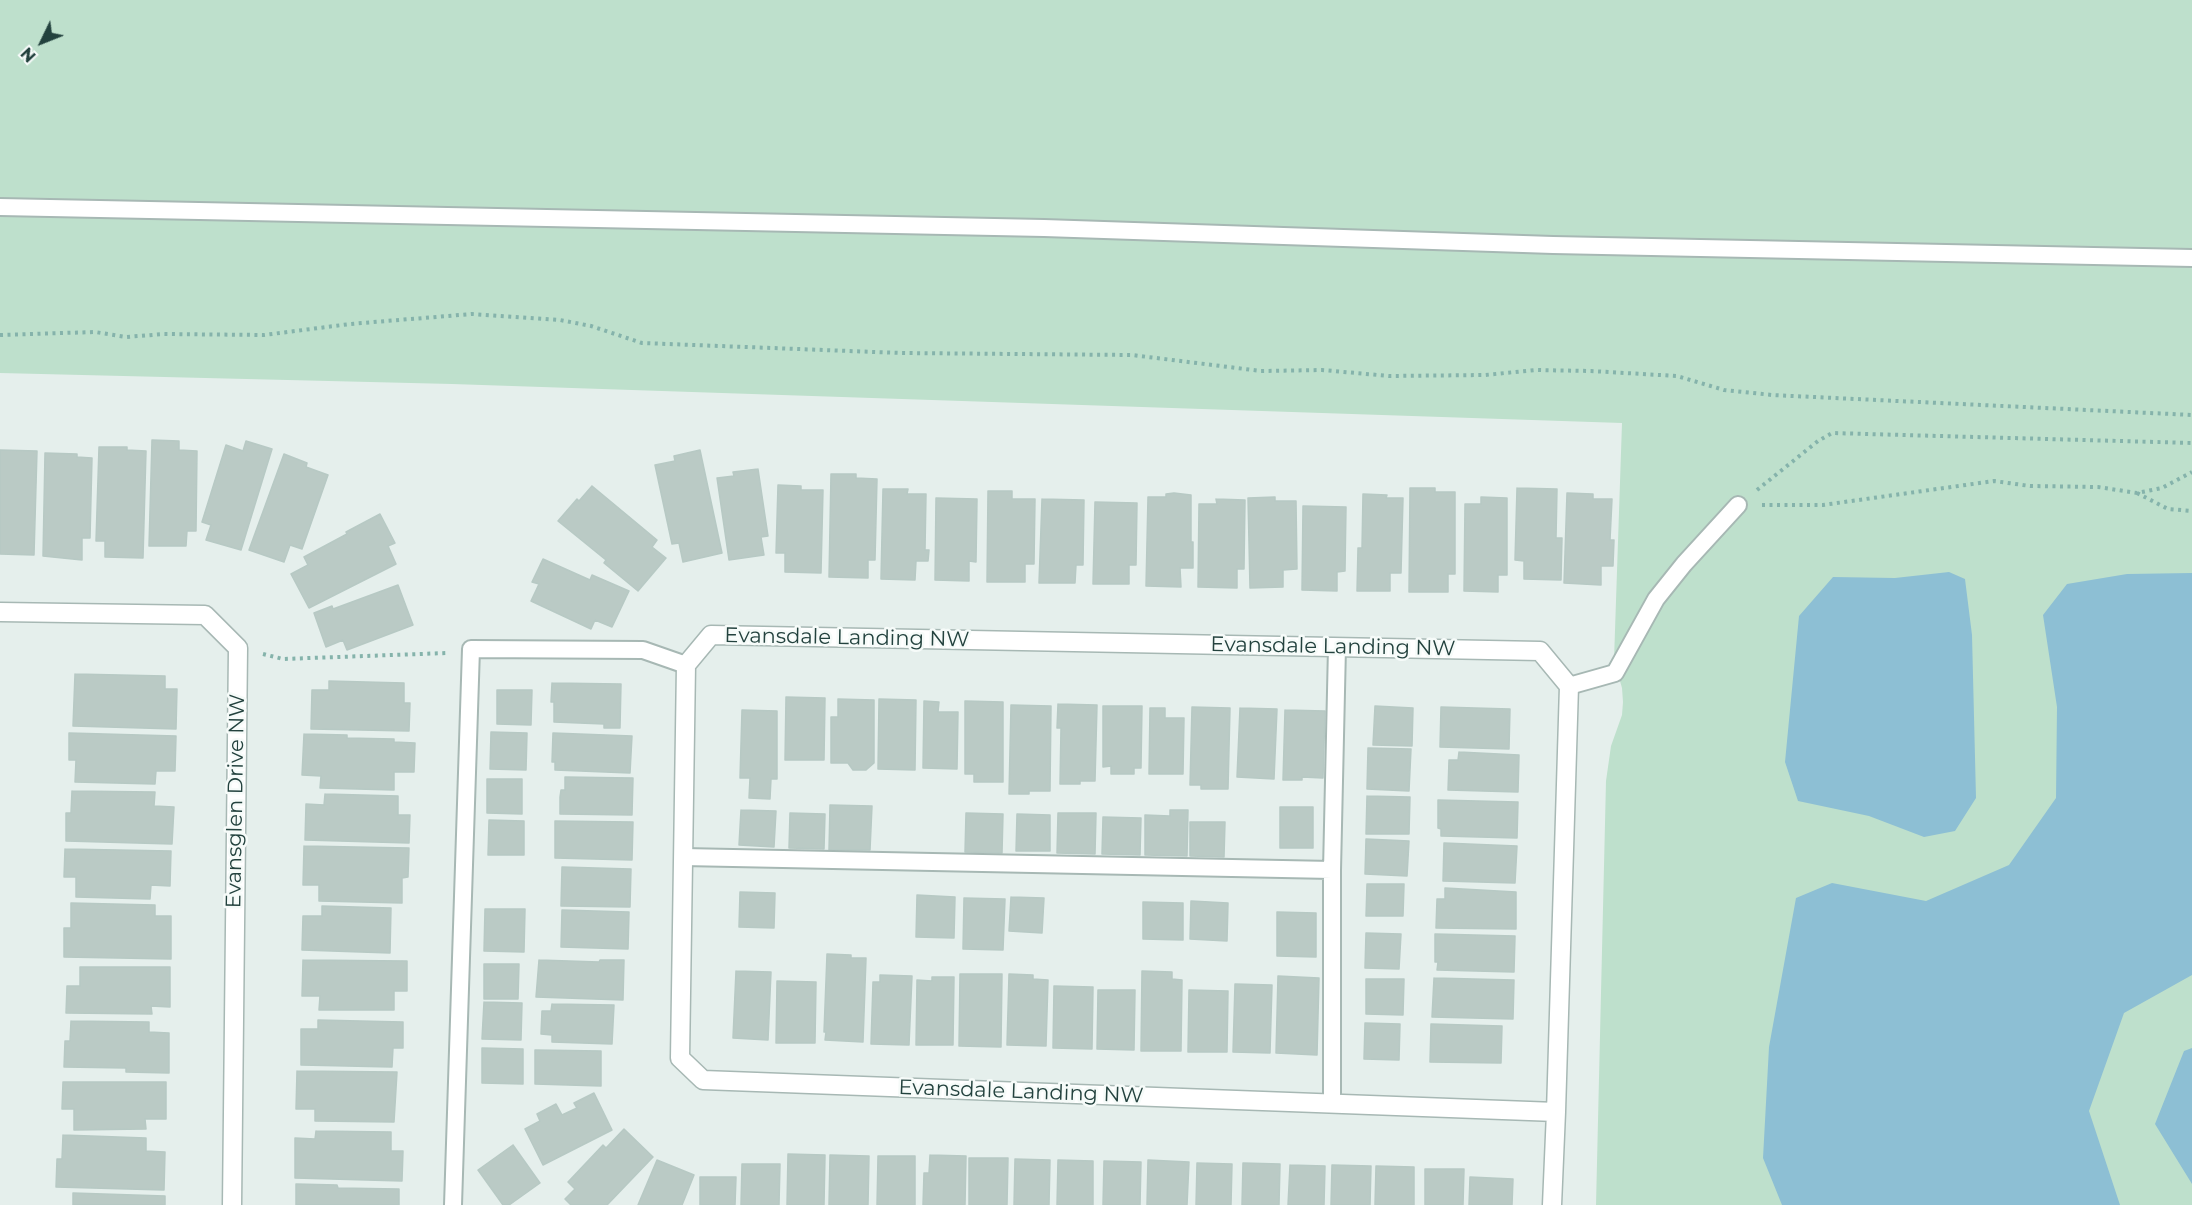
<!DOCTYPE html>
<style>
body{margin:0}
#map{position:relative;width:2192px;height:1205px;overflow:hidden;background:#e5efec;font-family:Montserrat,sans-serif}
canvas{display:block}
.north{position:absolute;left:12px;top:12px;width:60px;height:60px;-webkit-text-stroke:4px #f6fbf9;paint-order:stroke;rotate:227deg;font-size:16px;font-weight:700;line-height:24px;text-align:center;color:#23423e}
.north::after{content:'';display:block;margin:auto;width:21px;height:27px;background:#23423e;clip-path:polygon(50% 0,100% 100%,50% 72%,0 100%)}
</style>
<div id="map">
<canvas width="2192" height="1205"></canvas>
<div class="north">N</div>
</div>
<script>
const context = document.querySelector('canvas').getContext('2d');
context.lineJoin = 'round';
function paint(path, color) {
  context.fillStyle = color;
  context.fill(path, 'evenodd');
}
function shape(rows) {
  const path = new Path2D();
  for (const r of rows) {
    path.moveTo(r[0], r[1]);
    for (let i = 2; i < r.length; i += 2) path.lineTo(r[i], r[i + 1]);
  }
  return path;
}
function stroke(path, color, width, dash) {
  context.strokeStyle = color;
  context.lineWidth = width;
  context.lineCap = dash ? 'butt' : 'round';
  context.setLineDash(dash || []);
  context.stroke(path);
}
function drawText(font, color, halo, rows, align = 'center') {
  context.font = font + ' Montserrat,sans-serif';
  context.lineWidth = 5;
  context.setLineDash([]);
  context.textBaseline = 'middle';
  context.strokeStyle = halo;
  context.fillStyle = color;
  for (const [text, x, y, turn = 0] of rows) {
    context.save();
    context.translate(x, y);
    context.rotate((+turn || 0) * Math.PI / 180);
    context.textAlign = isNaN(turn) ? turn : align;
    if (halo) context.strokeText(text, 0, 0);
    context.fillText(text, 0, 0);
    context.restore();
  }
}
paint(shape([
 [0,0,2192,0,2192,1205,1596,1205,1606,781,1611,746,1622,715,1623,702,1622,688,1614,660,1622,423,452,384,0,373]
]), '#bee0cc');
paint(shape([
 [1949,572,1965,579,1972,635,1976,798,1955,831,1924,837,1869,816,1798,801,1785,762,1799,616,1833,577,1895,578],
 [2192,573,2192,975,2124,1013,2089,1111,2120,1205,1782,1205,1763,1158,1769,1047,1796,898,1832,883,1926,901,2009,865,2056,798,2057,707,2043,615,2067,584,2127,574],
 [2192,1048,2192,1184,2155,1124,2184,1051]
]), '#8dbfd4');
const building = shape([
 [152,440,179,441,179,450,197,451,196,531,187,531,186,546,149,546,152,440],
 [246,441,272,449,241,550,206,540,211,525,202,522,226,445,243,451,246,441],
 [99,447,127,447,127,450,146,451,143,558,105,557,105,541,96,541,99,447],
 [0,450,37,451,34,555,0,554,0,450],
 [700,450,722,553,683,562,679,543,672,544,655,465,675,461,674,456,700,450],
 [45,453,77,454,77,457,92,458,90,538,82,538,82,560,43,556,45,453],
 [284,454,307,463,306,467,328,475,302,549,290,545,284,562,249,550,284,454],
 [758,469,768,536,761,537,764,555,729,560,717,478,734,476,733,472,758,469],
 [831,474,856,474,856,478,877,479,875,560,868,560,868,578,829,577,831,474],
 [778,485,801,486,801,490,823,490,821,573,785,572,785,553,776,553,778,485],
 [592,486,657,540,652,547,666,558,638,591,604,563,606,560,558,521,577,499,579,501,592,486],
 [1410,488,1435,488,1435,492,1455,492,1455,574,1448,574,1448,592,1409,592,1410,488],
 [1517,488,1557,489,1556,538,1562,538,1561,580,1524,579,1524,561,1515,560,1517,488],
 [883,489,908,489,907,494,926,494,925,550,929,550,928,561,916,561,915,580,881,579,883,489],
 [988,491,1012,491,1012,499,1035,499,1034,564,1025,564,1025,582,987,582,988,491],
 [1174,493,1191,495,1191,542,1193,542,1193,568,1180,568,1181,587,1146,586,1148,497,1166,497,1166,494,1174,493],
 [1567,493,1593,494,1593,499,1612,499,1610,540,1614,540,1613,566,1601,566,1601,585,1564,583,1567,493],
 [1363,494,1387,495,1386,498,1403,498,1401,573,1390,573,1390,591,1357,591,1358,548,1362,548,1363,494],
 [1275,497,1275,501,1296,501,1297,569,1283,570,1283,587,1250,588,1248,498,1275,497],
 [1481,497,1507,498,1507,575,1498,575,1498,592,1464,591,1465,504,1481,504,1481,497],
 [936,498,977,499,976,562,969,561,969,581,935,580,936,498],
 [1042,499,1084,500,1083,565,1076,565,1075,583,1039,583,1042,499],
 [1216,499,1245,500,1244,569,1237,569,1237,588,1198,587,1199,504,1217,504,1216,499],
 [1095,502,1137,503,1136,565,1129,565,1129,584,1093,584,1095,502],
 [1303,506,1346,507,1345,571,1337,572,1337,591,1302,590,1303,506],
 [380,514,395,543,388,546,396,564,309,608,291,574,308,565,304,557,347,534,346,532,380,514],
 [543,559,590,580,592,575,629,591,612,627,595,620,591,629,531,601,539,584,532,582,543,559],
 [398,585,413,625,347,650,343,640,326,647,314,613,332,606,333,609,398,585],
 [75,674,165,676,165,689,177,689,176,729,73,726,75,674],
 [329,681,404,683,404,703,410,703,409,731,311,729,312,690,329,690,329,681],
 [552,683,621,684,620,728,604,728,604,724,554,722,554,702,551,702,552,683],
 [497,690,532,690,531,725,497,724,497,690],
 [786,697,825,698,824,760,785,760,786,697],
 [838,699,874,700,874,763,866,770,853,770,848,763,831,763,831,717,838,717,838,699],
 [879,699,916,700,915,770,878,769,879,699],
 [924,701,939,702,938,712,958,712,957,769,923,768,924,701],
 [965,701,1003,702,1003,782,974,782,974,774,965,774,965,701],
 [1058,704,1097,705,1095,781,1080,781,1080,784,1060,784,1061,728,1057,728,1058,704],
 [1011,705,1051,706,1050,791,1029,791,1029,794,1009,794,1011,705],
 [1103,706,1142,706,1141,768,1134,768,1134,774,1111,774,1111,766,1103,767,1103,706],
 [1375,706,1413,708,1412,746,1373,745,1375,706],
 [1192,707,1230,708,1228,789,1201,789,1201,785,1190,785,1192,707],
 [1441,707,1510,709,1509,749,1440,747,1441,707],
 [1150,708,1165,708,1165,718,1184,718,1183,774,1149,774,1150,708],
 [1240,708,1277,709,1274,779,1237,777,1240,708],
 [742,710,777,711,777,779,771,779,770,799,749,798,750,778,740,778,742,710],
 [1285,710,1325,711,1323,778,1302,777,1302,780,1283,780,1285,710],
 [491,732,527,733,526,770,490,769,491,732],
 [69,733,176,736,175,771,156,771,155,784,75,782,76,760,69,760,69,733],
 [553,733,632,736,630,773,555,770,555,762,552,762,553,733],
 [304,734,347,735,347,738,394,739,394,742,415,743,414,772,394,772,394,790,320,788,321,776,302,775,304,734],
 [1368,748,1411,749,1409,791,1367,789,1368,748],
 [1459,752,1519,755,1518,792,1448,790,1449,760,1458,760,1459,752],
 [565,777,633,778,632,815,560,814,560,797,561,790,565,790,565,777],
 [487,779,522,779,522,814,487,813,487,779],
 [72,791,155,792,154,806,174,807,172,844,66,841,66,813,71,813,72,791],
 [325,794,398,796,398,815,410,815,409,843,305,840,306,804,324,805,325,794],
 [1367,796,1410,797,1409,834,1366,834,1367,796],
 [1438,800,1518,802,1517,838,1441,836,1441,829,1438,828,1438,800],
 [830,805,872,806,870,850,829,850,830,805],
 [1280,807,1313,807,1313,848,1280,848,1280,807],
 [741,810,776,811,774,847,739,845,741,810],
 [1170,810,1188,810,1187,856,1145,855,1145,815,1170,816,1170,810],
 [790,813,825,814,824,849,789,848,790,813],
 [966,813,1003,814,1002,853,965,852,966,813],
 [1058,813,1096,813,1095,854,1057,853,1058,813],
 [1017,814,1050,815,1050,851,1016,851,1017,814],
 [1103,817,1141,818,1140,855,1102,854,1103,817],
 [489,820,524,821,524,855,488,855,489,820],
 [555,821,633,822,632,860,555,858,555,821],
 [1190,822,1225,822,1224,857,1190,856,1190,822],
 [1366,839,1409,841,1407,876,1365,874,1366,839],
 [1444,843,1517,846,1515,883,1443,881,1444,843],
 [304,846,409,848,408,877,402,878,402,903,319,901,319,885,303,885,304,846],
 [65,849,171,851,170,886,151,885,150,899,76,897,76,877,64,877,65,849],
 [562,867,631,869,630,907,561,906,562,867],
 [1367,884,1404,884,1403,916,1366,916,1367,884],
 [1445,888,1516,892,1516,929,1436,928,1437,899,1445,899,1445,888],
 [740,892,775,893,774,928,739,927,740,892],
 [917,895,955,897,954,938,916,937,917,895],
 [1011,897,1044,898,1042,933,1009,931,1011,897],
 [964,898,1005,899,1003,950,963,949,964,898],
 [1191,901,1228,903,1227,941,1190,939,1191,901],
 [1143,902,1183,903,1183,940,1143,939,1143,902],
 [71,903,155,905,155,916,171,916,171,959,64,957,64,928,71,928,71,903],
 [322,906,391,908,390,953,302,950,303,916,322,916,322,906],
 [485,909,525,909,524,952,484,951,485,909],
 [562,910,629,912,628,949,561,947,562,910],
 [1277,912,1316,913,1316,957,1277,956,1277,912],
 [1366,933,1401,934,1399,969,1365,968,1366,933],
 [1435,934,1515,936,1514,972,1437,970,1438,962,1435,962,1435,934],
 [827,954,851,955,851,958,866,958,863,1042,825,1040,826,1032,824,1032,827,954],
 [303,960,407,961,407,991,394,991,394,1010,319,1010,320,996,302,996,303,960],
 [539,960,599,962,600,960,624,960,623,1000,536,997,539,960],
 [484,964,519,964,518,999,484,999,484,964],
 [80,967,170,967,170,1007,151,1006,152,1014,66,1013,67,986,80,986,80,967],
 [736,971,771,972,768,1040,733,1038,736,971],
 [1142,971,1172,972,1172,979,1182,980,1181,1051,1141,1051,1142,971],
 [960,974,1002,974,1001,1047,959,1046,960,974],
 [1009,974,1033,975,1033,979,1048,980,1046,1046,1007,1045,1009,974],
 [880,975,912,976,909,1045,871,1044,873,982,880,982,880,975],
 [1278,976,1319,978,1317,1055,1276,1053,1278,976],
 [932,977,954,977,953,1045,916,1045,917,980,932,981,932,977],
 [1434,978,1514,980,1513,1019,1432,1017,1434,978],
 [1366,979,1404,979,1403,1015,1366,1014,1366,979],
 [777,981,816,982,815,1043,776,1043,777,981],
 [1235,984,1272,985,1270,1053,1233,1052,1235,984],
 [1054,986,1093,987,1092,1049,1053,1048,1054,986],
 [1098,990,1135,990,1134,1050,1097,1049,1098,990],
 [1189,990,1228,991,1227,1052,1188,1052,1189,990],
 [484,1002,522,1003,521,1040,482,1039,484,1002],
 [552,1004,614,1005,612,1044,552,1042,552,1035,541,1034,542,1011,551,1011,552,1004],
 [318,1020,403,1022,403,1048,393,1048,392,1067,301,1065,301,1029,318,1029,318,1020],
 [71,1021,149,1022,149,1032,169,1033,169,1073,126,1072,126,1068,64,1067,65,1041,70,1041,71,1021],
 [1365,1023,1400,1024,1399,1060,1364,1059,1365,1023],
 [1431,1024,1502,1026,1501,1063,1430,1062,1431,1024],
 [482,1048,523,1049,523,1084,482,1083,482,1048],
 [535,1050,601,1051,601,1086,535,1084,535,1050],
 [297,1071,397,1072,394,1122,315,1121,315,1109,296,1109,297,1071],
 [63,1082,166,1082,166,1119,145,1119,146,1129,74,1130,74,1109,62,1109,63,1082],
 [594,1093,612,1130,543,1165,525,1129,540,1121,537,1114,556,1104,562,1115,577,1108,574,1103,594,1093],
 [624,1129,653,1157,607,1205,571,1205,565,1199,575,1189,568,1182,603,1145,606,1148,624,1129],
 [316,1131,391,1132,391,1151,403,1151,402,1181,295,1178,295,1138,315,1139,316,1131],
 [63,1135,146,1138,146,1151,165,1152,164,1190,56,1187,57,1159,62,1159,63,1135],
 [513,1145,540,1183,509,1205,503,1205,478,1170,513,1145],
 [788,1154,825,1155,824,1205,787,1205,788,1154],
 [830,1155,869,1156,868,1205,829,1205,830,1155],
 [930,1155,966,1156,965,1205,923,1205,924,1173,929,1173,930,1155],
 [878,1156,915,1156,915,1205,877,1205,878,1156],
 [969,1158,1008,1158,1007,1205,969,1205,969,1158],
 [1015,1159,1050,1160,1049,1205,1014,1205,1015,1159],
 [657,1160,694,1175,682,1205,638,1205,657,1160],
 [1058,1160,1093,1161,1093,1205,1057,1205,1058,1160],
 [1148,1160,1189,1162,1187,1205,1147,1205,1148,1160],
 [1104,1161,1141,1162,1140,1205,1103,1205,1104,1161],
 [1197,1163,1232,1164,1231,1205,1196,1205,1197,1163],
 [1243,1163,1280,1164,1279,1205,1242,1205,1243,1163],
 [742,1164,780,1164,779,1205,741,1205,742,1164],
 [1290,1165,1325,1166,1324,1205,1288,1205,1290,1165],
 [1332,1165,1371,1166,1370,1205,1331,1205,1332,1165],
 [1376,1166,1414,1167,1414,1205,1375,1205,1376,1166],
 [1425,1169,1464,1169,1463,1205,1425,1205,1425,1169],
 [700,1177,736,1177,735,1205,700,1205,700,1177],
 [1470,1177,1513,1179,1512,1205,1469,1205,1470,1177],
 [296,1184,337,1185,338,1188,399,1189,399,1205,296,1205,296,1184],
 [73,1193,165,1196,165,1205,73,1205,73,1193]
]);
paint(building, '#bacac5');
stroke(building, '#b7c9c4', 1.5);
const lane = shape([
 [0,207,1044,228,1553,245,2192,258],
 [1569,686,1615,673,1656,599,1684,564,1738,505],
 [683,857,1332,870],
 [1332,1104,1332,870,1337,647],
 [453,1205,471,649,643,650,686,665]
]);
const street = shape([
 [0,612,205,615,238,648,232,1205],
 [1552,1205,1556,1112,1569,686,1540,651,711,635,686,665,680,1058,703,1080,1556,1112]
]);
stroke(lane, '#a7b8b4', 20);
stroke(street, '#a7b8b4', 21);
stroke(shape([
 [0,335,95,332,126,337,164,334,264,335,350,324,472,314,560,320,591,326,642,343,901,353,1132,355,1261,371,1322,370,1389,376,1485,375,1535,370,1591,371,1677,376,1724,390,1772,395,2192,415],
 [1757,490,1818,441,1832,433,2192,443],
 [2137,493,2168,509,2192,511],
 [1762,505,1823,505,1994,481,2030,486,2098,487,2137,493,2162,488,2192,472],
 [263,654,283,659,447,653]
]), '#85b3ab', 4, [3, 4.5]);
stroke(lane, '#fff', 16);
stroke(street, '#fff', 18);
drawText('21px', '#23423e', '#f6fbf9', [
 ["Evansdale Landing NW",847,638,1],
 ["Evansdale Landing NW",1333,647,1],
 ["Evansglen Drive NW",236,801,-89],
 ["Evansdale Landing NW",1021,1092,2]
]);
</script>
